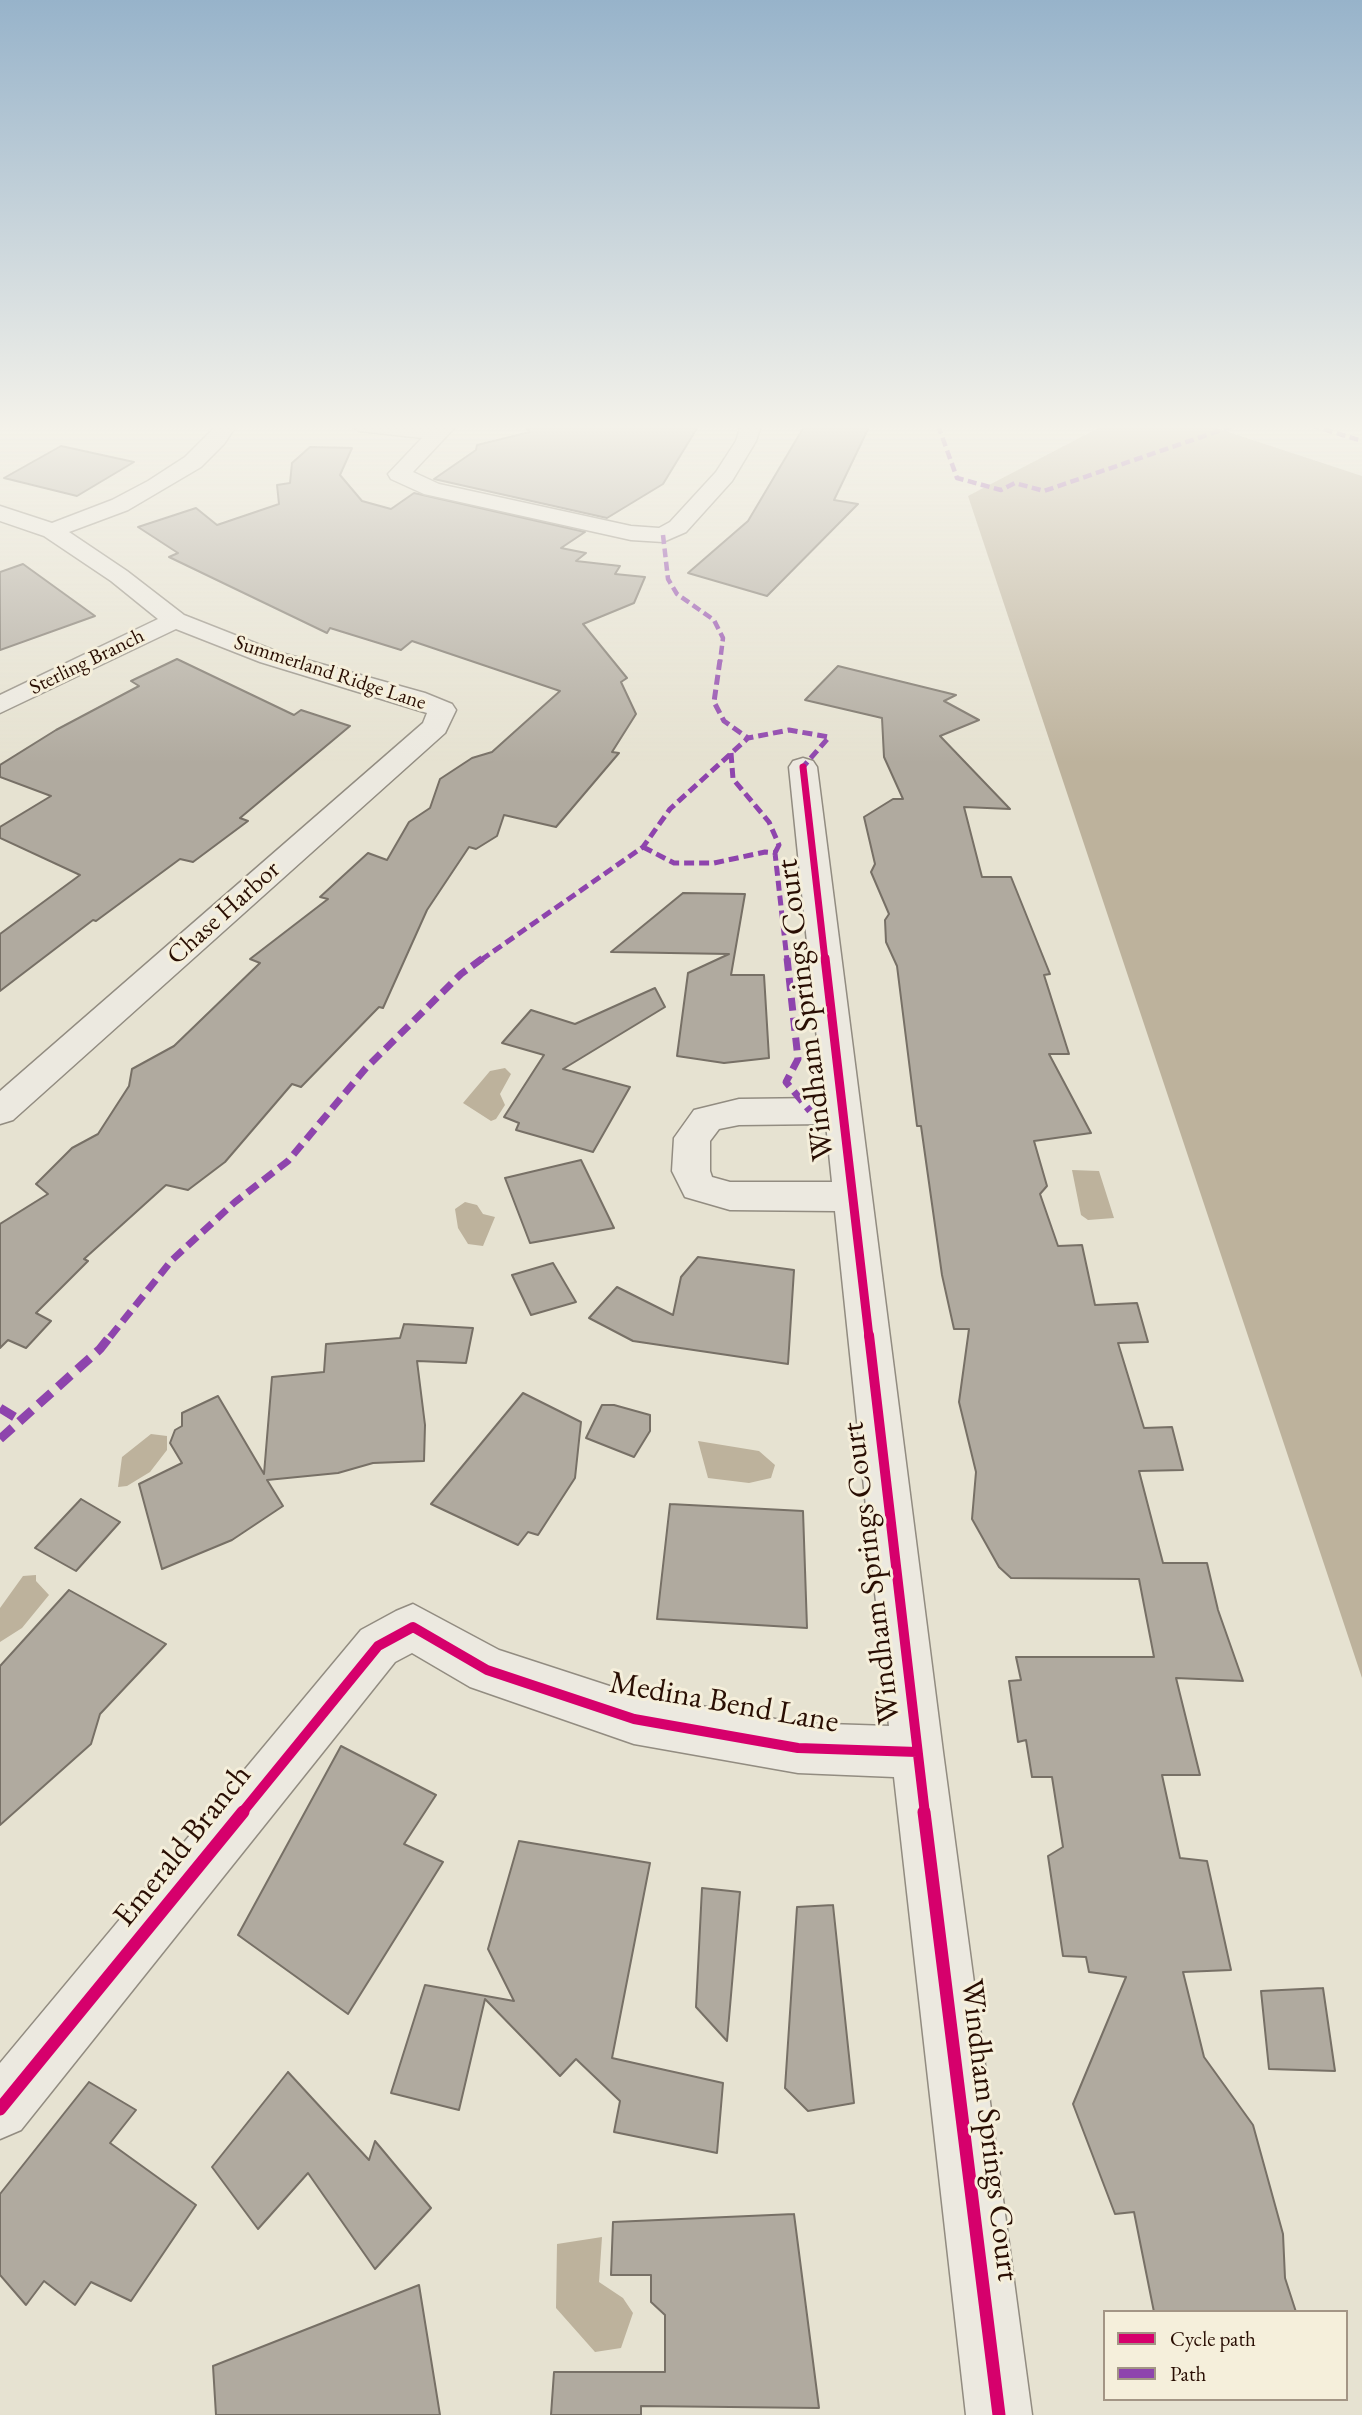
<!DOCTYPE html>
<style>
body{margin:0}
#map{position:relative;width:1362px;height:2415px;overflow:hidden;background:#e6e2d1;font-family:"EB Garamond",serif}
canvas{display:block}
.legend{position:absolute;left:1103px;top:2310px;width:245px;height:91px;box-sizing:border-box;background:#f5efdb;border:2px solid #a39585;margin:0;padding:9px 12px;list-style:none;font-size:21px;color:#290e03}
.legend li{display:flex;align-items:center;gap:14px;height:35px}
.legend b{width:35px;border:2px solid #a39585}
</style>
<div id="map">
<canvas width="1362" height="2415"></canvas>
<ul class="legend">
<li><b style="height:9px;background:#d6006c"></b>Cycle path</li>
<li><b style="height:9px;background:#8e44ad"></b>Path</li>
</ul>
</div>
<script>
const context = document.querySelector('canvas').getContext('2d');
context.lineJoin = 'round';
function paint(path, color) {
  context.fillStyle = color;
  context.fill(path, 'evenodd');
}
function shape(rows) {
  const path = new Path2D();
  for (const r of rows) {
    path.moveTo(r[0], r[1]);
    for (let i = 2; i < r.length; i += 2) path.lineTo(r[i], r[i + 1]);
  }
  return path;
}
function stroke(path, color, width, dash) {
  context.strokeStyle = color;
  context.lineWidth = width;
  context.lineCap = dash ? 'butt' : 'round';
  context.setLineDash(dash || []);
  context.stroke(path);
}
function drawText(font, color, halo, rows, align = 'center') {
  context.font = font + ' "EB Garamond",serif';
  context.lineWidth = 6;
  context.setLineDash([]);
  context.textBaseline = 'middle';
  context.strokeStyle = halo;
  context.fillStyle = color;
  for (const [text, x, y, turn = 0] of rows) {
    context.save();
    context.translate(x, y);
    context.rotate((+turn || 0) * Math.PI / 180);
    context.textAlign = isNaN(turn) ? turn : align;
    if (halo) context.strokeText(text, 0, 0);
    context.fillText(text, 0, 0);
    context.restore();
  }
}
paint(shape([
 [1104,425,1207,425,1362,476,1362,1678,968,496],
 [505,1068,511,1074,500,1094,505,1105,496,1119,491,1121,463,1103,490,1071],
 [1072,1170,1099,1171,1114,1218,1088,1220,1081,1215],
 [465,1202,477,1205,483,1214,495,1217,483,1246,468,1244,458,1228,455,1209],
 [151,1434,167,1436,167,1450,150,1472,127,1486,118,1487,122,1457],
 [698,1441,759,1451,775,1465,771,1478,749,1483,708,1478],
 [36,1575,36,1581,49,1595,22,1628,0,1642,0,1608,23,1576],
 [602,2237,599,2282,623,2298,633,2313,621,2348,595,2352,556,2308,557,2244]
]), '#bdb29c');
const building = shape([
 [523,425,699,425,663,484,607,518,434,479,476,450,477,445,530,432,523,425],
 [805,425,870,425,834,500,858,504,767,596,688,573,748,521,805,425],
 [61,446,134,462,77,496,4,478,61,446],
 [310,447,352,448,340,475,362,501,391,509,414,493,585,532,561,548,586,553,576,561,620,566,615,574,645,577,634,603,583,624,627,678,621,682,636,714,612,752,619,753,556,827,504,815,497,836,476,849,469,847,427,910,383,1008,379,1007,301,1087,292,1084,225,1162,188,1190,166,1185,84,1259,88,1261,36,1313,51,1321,26,1348,8,1340,0,1348,0,1224,48,1194,36,1184,72,1148,98,1134,129,1086,132,1069,174,1046,260,963,250,959,328,899,320,897,368,853,387,860,409,822,430,808,440,779,472,758,492,752,560,691,412,641,401,650,330,628,327,633,169,557,178,553,138,527,196,508,217,525,279,504,277,485,290,483,292,463,310,447],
 [23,564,95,616,0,650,0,572,23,564],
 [177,659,294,715,301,710,350,726,240,818,248,821,193,862,180,859,96,921,93,920,0,991,0,934,80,875,0,838,0,827,51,796,0,777,0,765,56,730,139,686,131,681,177,659],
 [838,666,956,695,944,701,979,720,940,736,1010,809,964,807,982,877,1011,877,1050,974,1044,975,1069,1054,1049,1054,1091,1133,1034,1141,1047,1186,1040,1194,1058,1246,1082,1245,1095,1305,1137,1303,1148,1342,1118,1343,1144,1428,1172,1427,1183,1470,1139,1471,1163,1563,1207,1563,1218,1610,1243,1681,1176,1678,1200,1775,1162,1775,1180,1858,1207,1861,1231,1970,1183,1972,1204,2057,1253,2125,1283,2234,1285,2278,1296,2312,1154,2312,1134,2212,1115,2214,1073,2104,1126,1977,1089,1972,1086,1957,1063,1956,1048,1856,1063,1847,1052,1777,1032,1777,1026,1740,1018,1742,1009,1681,1021,1680,1016,1657,1154,1657,1139,1579,1011,1578,999,1567,972,1519,976,1472,959,1402,969,1329,954,1329,942,1275,921,1126,917,1126,897,966,886,942,885,920,889,914,871,872,875,864,864,817,893,799,903,799,884,757,882,718,805,700,838,666],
 [683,893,745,894,731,975,764,975,769,1058,724,1063,677,1056,688,973,729,954,611,952,683,893],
 [655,988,665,1007,563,1069,630,1087,593,1152,516,1130,519,1123,504,1117,544,1055,502,1043,531,1010,575,1024,655,988],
 [581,1160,614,1228,530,1243,505,1178,581,1160],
 [698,1257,794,1270,788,1364,633,1341,589,1318,617,1287,673,1315,681,1277,698,1257],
 [553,1263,576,1302,531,1315,512,1275,553,1263],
 [404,1324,473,1328,466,1363,417,1361,425,1425,424,1461,373,1463,338,1473,267,1480,283,1506,232,1540,162,1569,139,1484,182,1463,170,1443,175,1430,182,1426,182,1413,218,1396,264,1474,272,1377,324,1372,326,1344,400,1338,404,1324],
 [523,1393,581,1422,575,1478,538,1535,528,1532,518,1545,431,1504,523,1393],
 [602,1405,614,1405,650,1415,650,1431,634,1457,586,1438,602,1405],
 [81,1499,120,1522,76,1571,35,1548,81,1499],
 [670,1504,803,1511,807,1628,657,1619,670,1504],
 [69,1590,166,1644,100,1714,91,1744,0,1825,0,1666,69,1590],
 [341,1746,436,1795,404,1844,443,1862,348,2014,238,1935,341,1746],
 [519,1841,650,1863,612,2058,723,2083,717,2153,614,2132,620,2101,576,2059,560,2076,485,1999,459,2110,391,2093,425,1985,514,2001,488,1949,519,1841],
 [702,1888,740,1892,727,2041,696,2007,702,1888],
 [833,1905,854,2103,808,2111,785,2088,797,1907,833,1905],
 [1323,1988,1335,2071,1269,2069,1261,1991,1323,1988],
 [288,2072,369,2160,375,2141,431,2208,375,2269,308,2173,258,2229,212,2167,288,2072],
 [89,2082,136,2110,110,2143,196,2205,131,2301,91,2282,75,2305,44,2281,26,2305,0,2275,0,2194,89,2082],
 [794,2214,819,2408,641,2406,641,2415,551,2415,554,2372,665,2372,665,2315,651,2302,651,2275,611,2275,613,2222,794,2214],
 [419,2285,440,2415,216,2415,213,2366,419,2285]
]);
paint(building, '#b0aa9f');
stroke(building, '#777066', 2);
const minor = shape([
 [217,425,237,425,224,444,201,467,128,510,69,532,127,571,184,615,278,652,425,693,452,704,456,710,445,733,13,1120,0,1124,0,1091,423,723,427,713,260,662,176,629,0,713,0,695,158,619,111,581,44,536,0,521,0,506,52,523,112,500,148,481,185,457,217,425],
 [349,425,457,425,413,472,439,484,631,526,659,528,670,522,716,472,736,441,741,425,761,425,756,441,732,481,686,532,663,542,631,540,424,494,391,479,388,474,422,438,359,431,349,425],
 [803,758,813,761,817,767,943,1752,1032,2415,966,2415,894,1777,798,1773,634,1744,470,1687,412,1653,395,1662,21,2130,0,2139,0,2063,361,1630,396,1611,413,1604,499,1650,634,1694,798,1723,889,1726,835,1211,730,1210,685,1197,672,1171,674,1138,694,1110,739,1099,823,1098,789,767,793,761,803,758],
 [826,1124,832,1182,730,1182,712,1177,710,1171,710,1141,719,1129,739,1125,826,1124]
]);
stroke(minor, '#928c81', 3);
paint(minor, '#ece9e0');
stroke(shape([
 [938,425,957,478,1001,490,1015,483,1044,491,1236,425],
 [1311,425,1362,441],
 [663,535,668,579,677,594,714,620,723,638,720,662]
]), '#8e44ad', 4.5, [9, 4.5]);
stroke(shape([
 [720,660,714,702,724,721,748,738],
 [731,753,733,779,769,822,779,845,775,853],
 [643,847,674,863,714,863,765,852,775,853,787,960],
 [481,960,643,847,670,809,748,738,789,730,829,737,803,767]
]), '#8e44ad', 5, [10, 5]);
stroke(shape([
 [787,958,798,1059,786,1082,810,1111],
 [110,1337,172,1260,235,1202,288,1161,366,1068,461,974,483,958]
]), '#8e44ad', 7, [13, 7]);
stroke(shape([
 [0,1408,21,1421],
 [0,1439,100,1349,111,1335]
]), '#8e44ad', 9, [17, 9]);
stroke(shape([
 [803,767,825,960]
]), '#d6006c', 7);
stroke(shape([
 [825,958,869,1337]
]), '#d6006c', 9);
stroke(shape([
 [869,1335,925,1814],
 [241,1814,378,1646,413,1627,487,1670,634,1719,798,1748,917,1752]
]), '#d6006c', 10);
stroke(shape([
 [924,1812,999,2415],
 [0,2109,243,1812]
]), '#d6006c', 13);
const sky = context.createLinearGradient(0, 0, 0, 763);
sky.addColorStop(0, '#97b3ca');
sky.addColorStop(0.56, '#f4f2ea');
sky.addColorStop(1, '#f4f2ea00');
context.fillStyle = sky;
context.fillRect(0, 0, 1362, 763);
drawText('21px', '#290e03', '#f5efdb', [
 ["Sterling Branch",87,662,-26],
 ["Summerland Ridge Lane",330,673,18]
]);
drawText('26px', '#290e03', '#f5efdb', [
 ["Chase Harbor",224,913,-42]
]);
drawText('32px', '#290e03', '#f5efdb', [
 ["Windham Springs Court",806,1010,-97],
 ["Windham Springs Court",872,1573,-97],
 ["Medina Bend Lane",724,1703,10],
 ["Emerald Branch",183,1846,-51],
 ["Windham Springs Court",989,2130,83]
]);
</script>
